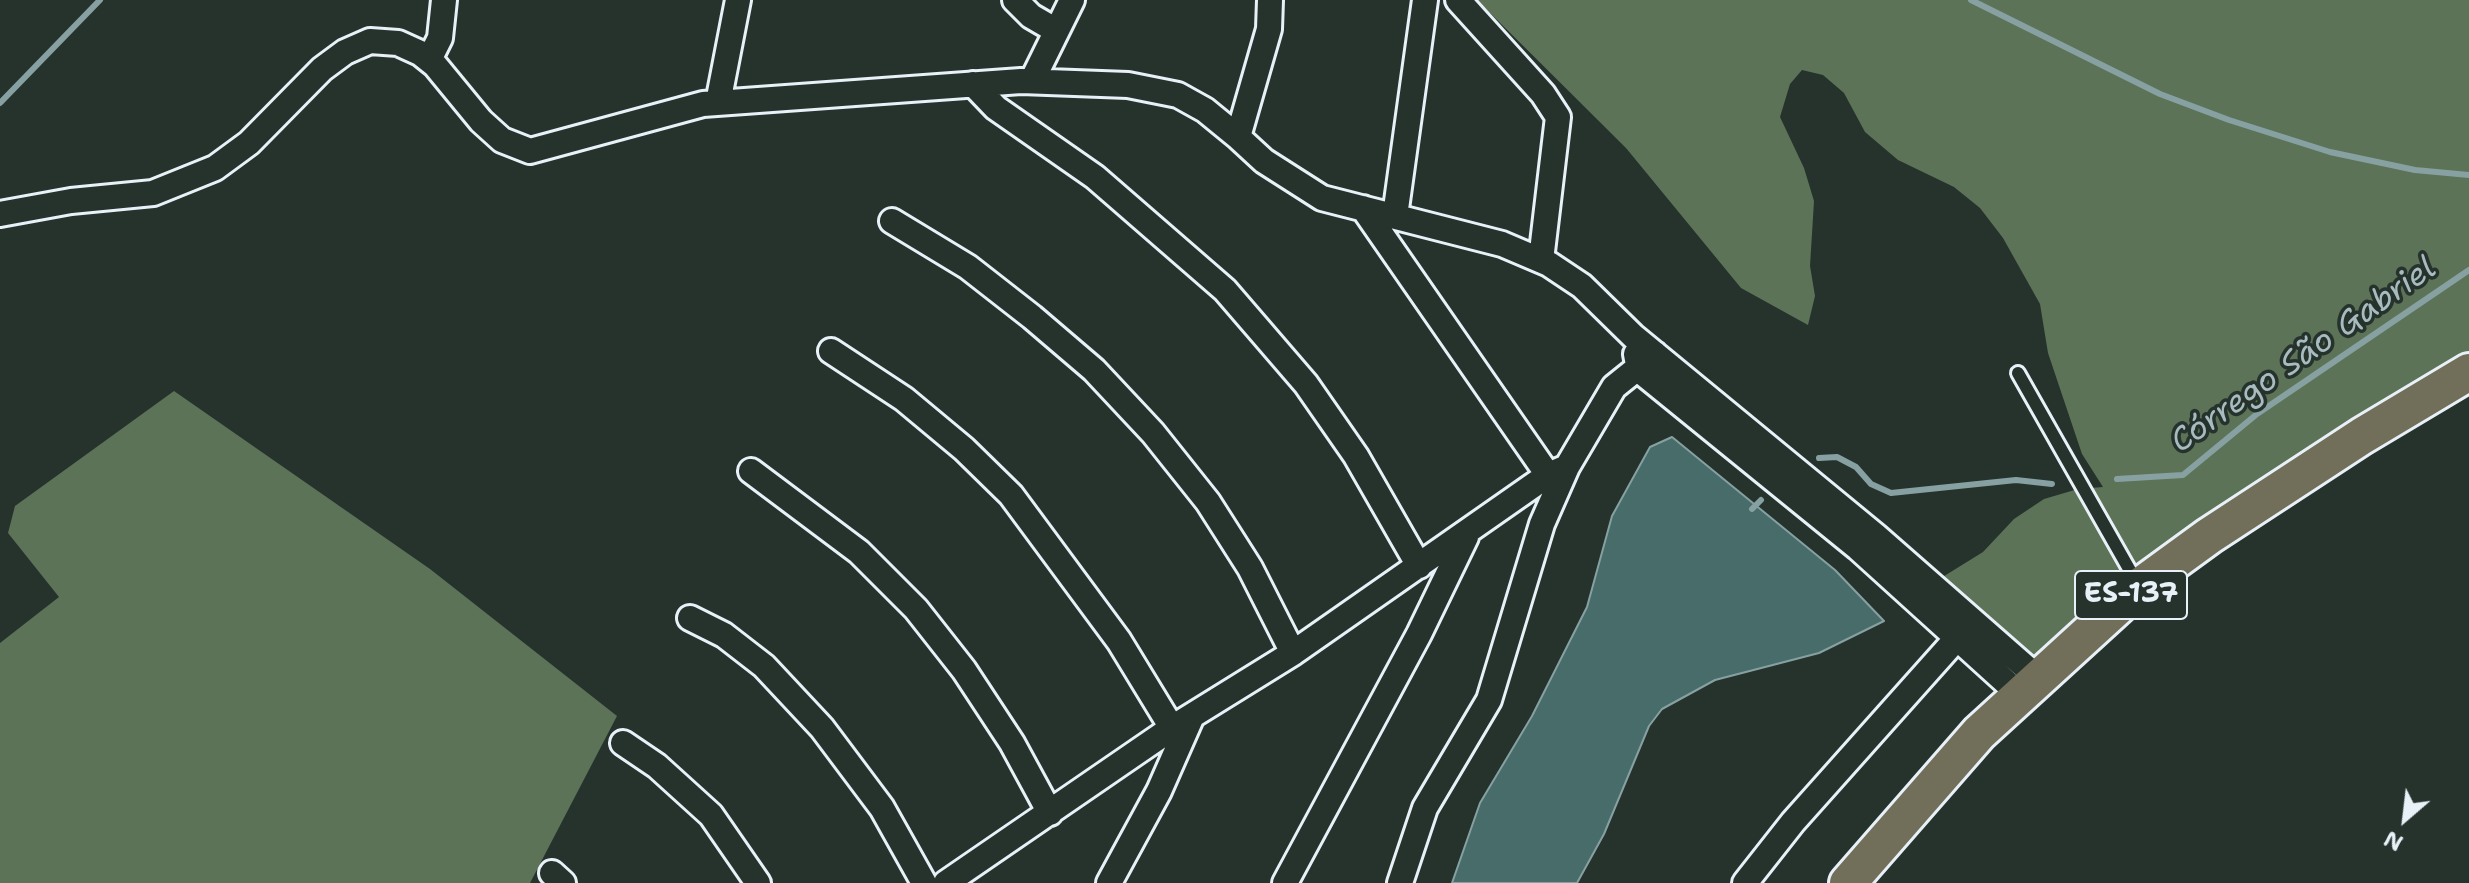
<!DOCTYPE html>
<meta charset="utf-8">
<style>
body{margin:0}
#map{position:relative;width:2469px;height:883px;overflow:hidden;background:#26332d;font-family:"Shantell Sans",sans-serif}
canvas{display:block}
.north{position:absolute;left:2365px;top:779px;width:80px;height:80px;-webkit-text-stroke:6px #26332d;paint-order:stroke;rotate:208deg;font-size:22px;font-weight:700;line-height:32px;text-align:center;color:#e8f1f8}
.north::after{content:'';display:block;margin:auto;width:28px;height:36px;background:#e8f1f8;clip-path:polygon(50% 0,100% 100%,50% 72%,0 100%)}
</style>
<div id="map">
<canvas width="2469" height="883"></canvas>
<div class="north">N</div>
</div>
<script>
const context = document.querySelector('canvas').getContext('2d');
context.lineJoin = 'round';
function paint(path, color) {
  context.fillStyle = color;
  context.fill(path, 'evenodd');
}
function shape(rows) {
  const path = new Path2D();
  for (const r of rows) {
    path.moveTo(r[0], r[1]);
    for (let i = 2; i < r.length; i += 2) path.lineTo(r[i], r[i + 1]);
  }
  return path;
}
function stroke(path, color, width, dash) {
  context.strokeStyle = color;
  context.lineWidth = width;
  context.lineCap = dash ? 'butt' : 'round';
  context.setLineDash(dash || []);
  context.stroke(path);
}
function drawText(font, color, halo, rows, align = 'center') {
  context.font = font + ' "Shantell Sans",sans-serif';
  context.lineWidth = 7;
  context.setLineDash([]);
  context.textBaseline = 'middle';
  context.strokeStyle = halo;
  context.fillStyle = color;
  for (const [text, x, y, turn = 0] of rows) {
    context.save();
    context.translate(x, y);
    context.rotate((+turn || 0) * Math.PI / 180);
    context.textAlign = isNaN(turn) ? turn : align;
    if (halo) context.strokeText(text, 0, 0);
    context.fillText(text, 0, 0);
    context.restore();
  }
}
paint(shape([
 [1477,0,2469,0,2469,357,2037,658,1941,578,1983,552,2014,519,2044,499,2078,489,2103,487,2082,454,2048,353,2040,304,2003,238,1980,208,1954,187,1898,160,1865,132,1844,93,1823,75,1802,70,1790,84,1780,117,1804,168,1814,201,1810,266,1815,296,1808,325,1741,288,1626,148],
 [174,391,430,569,617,716,530,883,0,883,0,643,59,597,8,533,15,506]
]), '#5d7357');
const water = shape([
 [1672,437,1835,570,1884,621,1819,653,1715,680,1662,709,1649,726,1604,834,1577,883,1452,883,1480,803,1532,716,1587,607,1612,516,1650,447,1672,437]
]);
paint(water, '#476c6a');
stroke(water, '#87a1a3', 2);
stroke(shape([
 [1971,0,2160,94,2229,120,2330,152,2415,170,2469,175],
 [0,103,100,0],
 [1819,458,1837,457,1856,467,1871,484,1891,493,2016,480,2052,484],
 [2117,479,2183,475,2257,414,2469,270],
 [1752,509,1761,500]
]), '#87a1a3', 6);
const lane = shape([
 [2018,373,2137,583]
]);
const street = shape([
 [1015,0,1031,16,1055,30],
 [1458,0,1543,94,1558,117,1541,260],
 [429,60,440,38,444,0],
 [1032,81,1072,0],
 [973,84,996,108,1095,177,1225,290,1306,384,1356,456,1419,566],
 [718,103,738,0],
 [1238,137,1264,161,1322,198,1502,244,1549,264,1582,286,1633,336,1876,536,2038,678],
 [1363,208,1548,475],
 [0,214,71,201,153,193,215,168,249,143,322,69,345,52,370,41,398,43,420,53,435,65,481,121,502,140,530,151,703,104,1021,81,1128,85,1178,95,1205,110,1238,137,1269,29,1270,0],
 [1395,216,1425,0],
 [892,221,968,267,1032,317,1094,370,1153,433,1208,502,1250,568,1293,653],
 [831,351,904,399,964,449,1011,495,1119,641,1172,728],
 [1636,354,1639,370,1858,548,2019,694],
 [751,471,859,552,916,609,964,670,1012,743,1050,813],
 [690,618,724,635,764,666,822,728,882,808,924,883],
 [623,743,657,766,711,815,758,883],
 [552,873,563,883],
 [946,883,1172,728,1293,653,1548,475,1567,467],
 [1109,883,1159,791,1192,716],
 [1285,883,1419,634,1466,537],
 [1400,883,1425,808,1489,700,1542,524,1567,467,1614,387,1655,354],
 [1745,883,1793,822,1958,637]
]);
const primary = shape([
 [1848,883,1979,733,2139,587,2209,536,2362,436,2469,372]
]);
stroke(lane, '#e8f1f8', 18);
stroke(street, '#e8f1f8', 30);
stroke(primary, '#e8f1f8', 42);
stroke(lane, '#26332d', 12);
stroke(street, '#26332d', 24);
stroke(primary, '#716e59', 36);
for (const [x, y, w] of [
 [2131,595,112]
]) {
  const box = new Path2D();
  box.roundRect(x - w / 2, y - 24, w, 48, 6);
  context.fillStyle = '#26332d';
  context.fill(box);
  stroke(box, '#e8f1f8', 2);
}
drawText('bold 28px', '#e8f1f8', null, [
 ["ES-137",2131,595]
]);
drawText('italic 32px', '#a8bcbf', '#26332d', [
 ["Córrego São Gabriel",2304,356,-35]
]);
</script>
